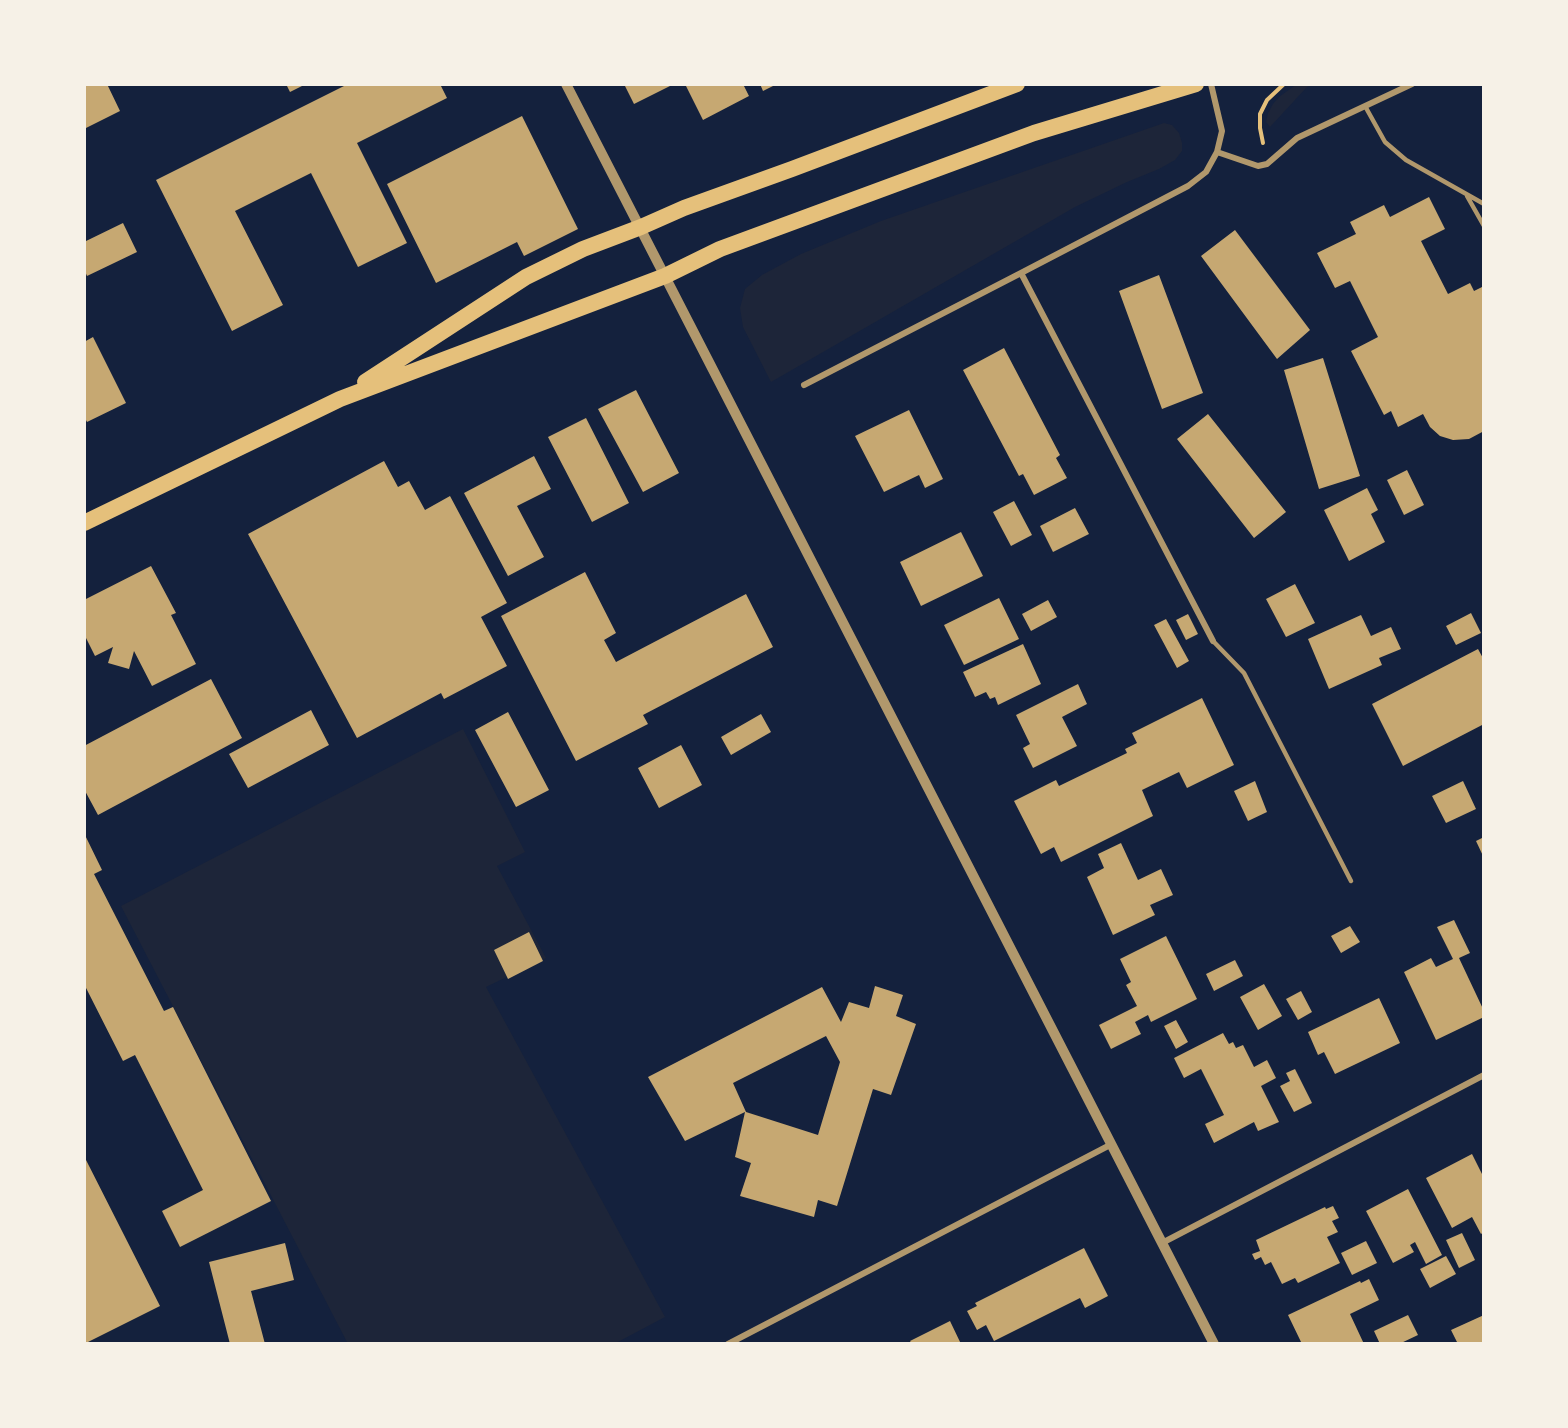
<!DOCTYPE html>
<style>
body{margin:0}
#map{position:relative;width:1568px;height:1428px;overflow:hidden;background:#14213d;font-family:Poppins,sans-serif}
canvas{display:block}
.frame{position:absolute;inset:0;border:86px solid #f6f1e7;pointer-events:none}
</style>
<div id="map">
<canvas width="1568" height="1428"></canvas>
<div class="frame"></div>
</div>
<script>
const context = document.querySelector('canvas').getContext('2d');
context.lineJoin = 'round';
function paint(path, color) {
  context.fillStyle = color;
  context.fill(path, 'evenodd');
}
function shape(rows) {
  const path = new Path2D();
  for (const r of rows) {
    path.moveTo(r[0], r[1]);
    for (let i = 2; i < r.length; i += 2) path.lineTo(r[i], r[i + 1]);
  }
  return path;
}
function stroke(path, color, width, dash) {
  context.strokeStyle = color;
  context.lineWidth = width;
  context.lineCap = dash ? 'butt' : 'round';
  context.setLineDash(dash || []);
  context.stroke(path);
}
paint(shape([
 [1297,84,1312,84,1306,88,1270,127,1266,122,1268,113,1273,104,1279,97],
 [1164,123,1172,125,1179,133,1182,143,1182,151,1175,160,1159,169,1127,182,1075,207,771,382,743,327,740,308,745,289,762,275,801,254,881,221],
 [463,729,525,852,497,866,546,958,486,987,665,1317,614,1344,348,1344,121,906]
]), '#1d2539');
paint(shape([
 [84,84,107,84,120,111,84,129],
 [286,84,306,84,290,92],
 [348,84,440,84,447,98,357,143,407,243,358,267,311,173,235,211,283,305,232,331,156,180],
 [624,84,674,84,634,104],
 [690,84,743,84,749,96,703,120,686,86],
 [760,84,777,84,763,91],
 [522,116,578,229,524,256,517,242,436,283,387,184],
 [1429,197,1445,229,1421,241,1448,294,1470,283,1474,291,1484,286,1484,431,1469,439,1453,440,1440,436,1430,427,1423,414,1398,427,1391,411,1384,415,1351,351,1378,337,1350,281,1335,288,1317,253,1356,234,1350,222,1384,205,1390,217],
 [123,223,137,252,87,276,84,269,84,242],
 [1235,230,1310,330,1277,359,1201,256],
 [1159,275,1203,393,1162,409,1119,291],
 [93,337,126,403,87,422,84,416,84,342],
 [1004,348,1060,455,1056,458,1067,478,1034,495,1023,474,1019,476,963,370],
 [1323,358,1360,476,1319,489,1284,370],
 [636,390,679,473,643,492,598,409],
 [909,410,943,479,925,488,919,475,884,492,855,436],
 [1208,414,1286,512,1254,538,1177,439],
 [586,418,629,503,592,522,548,437],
 [534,456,551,489,517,506,544,557,508,576,464,493],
 [384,461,398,487,409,481,425,510,450,496,507,603,481,617,507,666,444,699,441,693,357,738,248,534],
 [1407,470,1424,505,1404,515,1387,480],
 [1367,488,1378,510,1371,514,1385,542,1349,561,1324,510],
 [1014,501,1032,535,1011,546,993,512],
 [1075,508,1089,534,1053,552,1040,526],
 [961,532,983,576,921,606,900,562],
 [151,566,176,613,171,615,196,664,152,686,134,651,129,669,108,663,113,647,95,656,84,634,84,600],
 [585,572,616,633,604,640,616,662,746,594,773,647,643,715,648,724,576,761,501,616],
 [1295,584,1315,623,1286,637,1266,599],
 [999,598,1019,639,964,665,944,625],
 [1048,600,1057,617,1031,631,1022,614],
 [1471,613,1481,633,1456,645,1446,626],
 [1188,614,1198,634,1186,640,1176,620],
 [1361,615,1371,636,1391,627,1401,649,1379,658,1382,665,1329,689,1308,639],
 [1166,619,1189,661,1177,668,1154,625],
 [1023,644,1041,684,998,705,995,697,990,699,986,692,975,697,963,672],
 [1478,649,1484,660,1484,724,1403,766,1372,704],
 [211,679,242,738,98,815,84,789,84,746],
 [1078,684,1087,704,1062,717,1077,746,1033,768,1023,748,1030,744,1016,715],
 [1202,698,1234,765,1187,788,1179,772,1142,790,1153,816,1061,862,1054,847,1041,854,1014,801,1056,780,1059,786,1127,753,1125,749,1137,743,1132,733],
 [311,710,329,745,248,788,229,754],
 [508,712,549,790,516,807,475,730],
 [761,714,771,732,731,755,721,737],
 [681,745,702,785,659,808,638,768],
 [1255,781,1267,812,1248,821,1234,791],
 [1463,781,1476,809,1446,823,1432,796],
 [84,833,102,870,94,874,164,1011,173,1007,271,1201,180,1247,162,1211,203,1190,135,1055,123,1061,84,984],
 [1484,837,1484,858,1476,841],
 [1121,843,1138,880,1161,869,1173,895,1150,905,1155,915,1113,935,1087,877,1104,868,1098,854],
 [1454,920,1470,953,1459,958,1484,1011,1484,1017,1436,1040,1404,972,1431,958,1436,967,1453,959,1437,927],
 [1350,926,1360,942,1341,953,1331,936],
 [529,932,543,961,508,979,494,950],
 [1166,936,1197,999,1151,1022,1148,1015,1135,1022,1141,1034,1111,1049,1099,1025,1137,1006,1126,985,1131,982,1120,959],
 [1235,960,1243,976,1214,991,1206,974],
 [1264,984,1282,1016,1258,1030,1240,997],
 [875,986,903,995,896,1016,916,1024,891,1095,873,1089,837,1206,818,1200,814,1217,740,1196,751,1163,735,1157,745,1112,685,1141,648,1077,822,987,841,1022,849,1002,869,1008],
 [826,1036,840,1062,818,1135,746,1112,733,1083],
 [1301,991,1312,1012,1298,1020,1286,999],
 [1379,998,1400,1043,1335,1074,1324,1052,1318,1055,1308,1032],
 [1176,1020,1188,1042,1176,1049,1164,1026],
 [1223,1033,1229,1044,1233,1042,1236,1048,1243,1045,1254,1067,1267,1060,1276,1078,1261,1086,1279,1122,1258,1131,1254,1122,1214,1143,1205,1124,1224,1115,1201,1069,1184,1078,1174,1058],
 [1295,1069,1312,1103,1294,1112,1280,1086,1290,1081,1286,1073],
 [1472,1154,1484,1178,1484,1232,1481,1234,1472,1217,1452,1228,1426,1178],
 [84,1156,160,1306,84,1344],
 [1408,1189,1442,1255,1426,1264,1415,1242,1410,1245,1414,1252,1393,1263,1366,1211],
 [1333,1206,1339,1218,1332,1221,1338,1232,1327,1237,1340,1263,1298,1283,1295,1278,1282,1284,1271,1262,1265,1265,1261,1257,1255,1260,1252,1254,1260,1251,1256,1240,1325,1207,1326,1209],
 [1462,1233,1475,1260,1459,1268,1446,1240],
 [1366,1241,1377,1263,1352,1275,1341,1253],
 [285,1243,294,1280,251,1291,265,1344,230,1344,209,1262],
 [1084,1248,1108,1296,1085,1308,1080,1298,994,1341,986,1325,977,1330,967,1311,977,1306,975,1303],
 [1446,1256,1456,1274,1430,1288,1420,1269],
 [1369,1279,1379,1300,1350,1314,1364,1344,1302,1344,1288,1315,1360,1281,1361,1283],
 [1408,1315,1418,1335,1399,1344,1380,1344,1374,1331],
 [1484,1315,1484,1344,1458,1344,1451,1330],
 [950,1321,961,1344,912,1344,910,1341]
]), '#c6a872');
stroke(shape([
 [1263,143,1260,128,1260,114,1267,100,1284,84]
]), '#e5c07b', 4);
stroke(shape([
 [1365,106,1385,142,1406,160,1484,204],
 [1467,196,1484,226],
 [1213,641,1244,673,1351,881]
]), '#b1986c', 4.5);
stroke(shape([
 [1211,84,1222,131,1217,152,1206,172,1188,186,1021,273,1213,641],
 [1217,152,1258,166,1267,164,1297,138,1412,84],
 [804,385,1021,273],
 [1162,1243,1484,1075],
 [728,1344,1110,1145]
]), '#b1986c', 6);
stroke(shape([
 [566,84,1214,1344]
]), '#b1986c', 10);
stroke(shape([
 [365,382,526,277,583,249,641,227,684,208,792,169,1017,84],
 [84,523,340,399,665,276,720,249,1034,133,1196,84]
]), '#e5c07b', 16);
</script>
